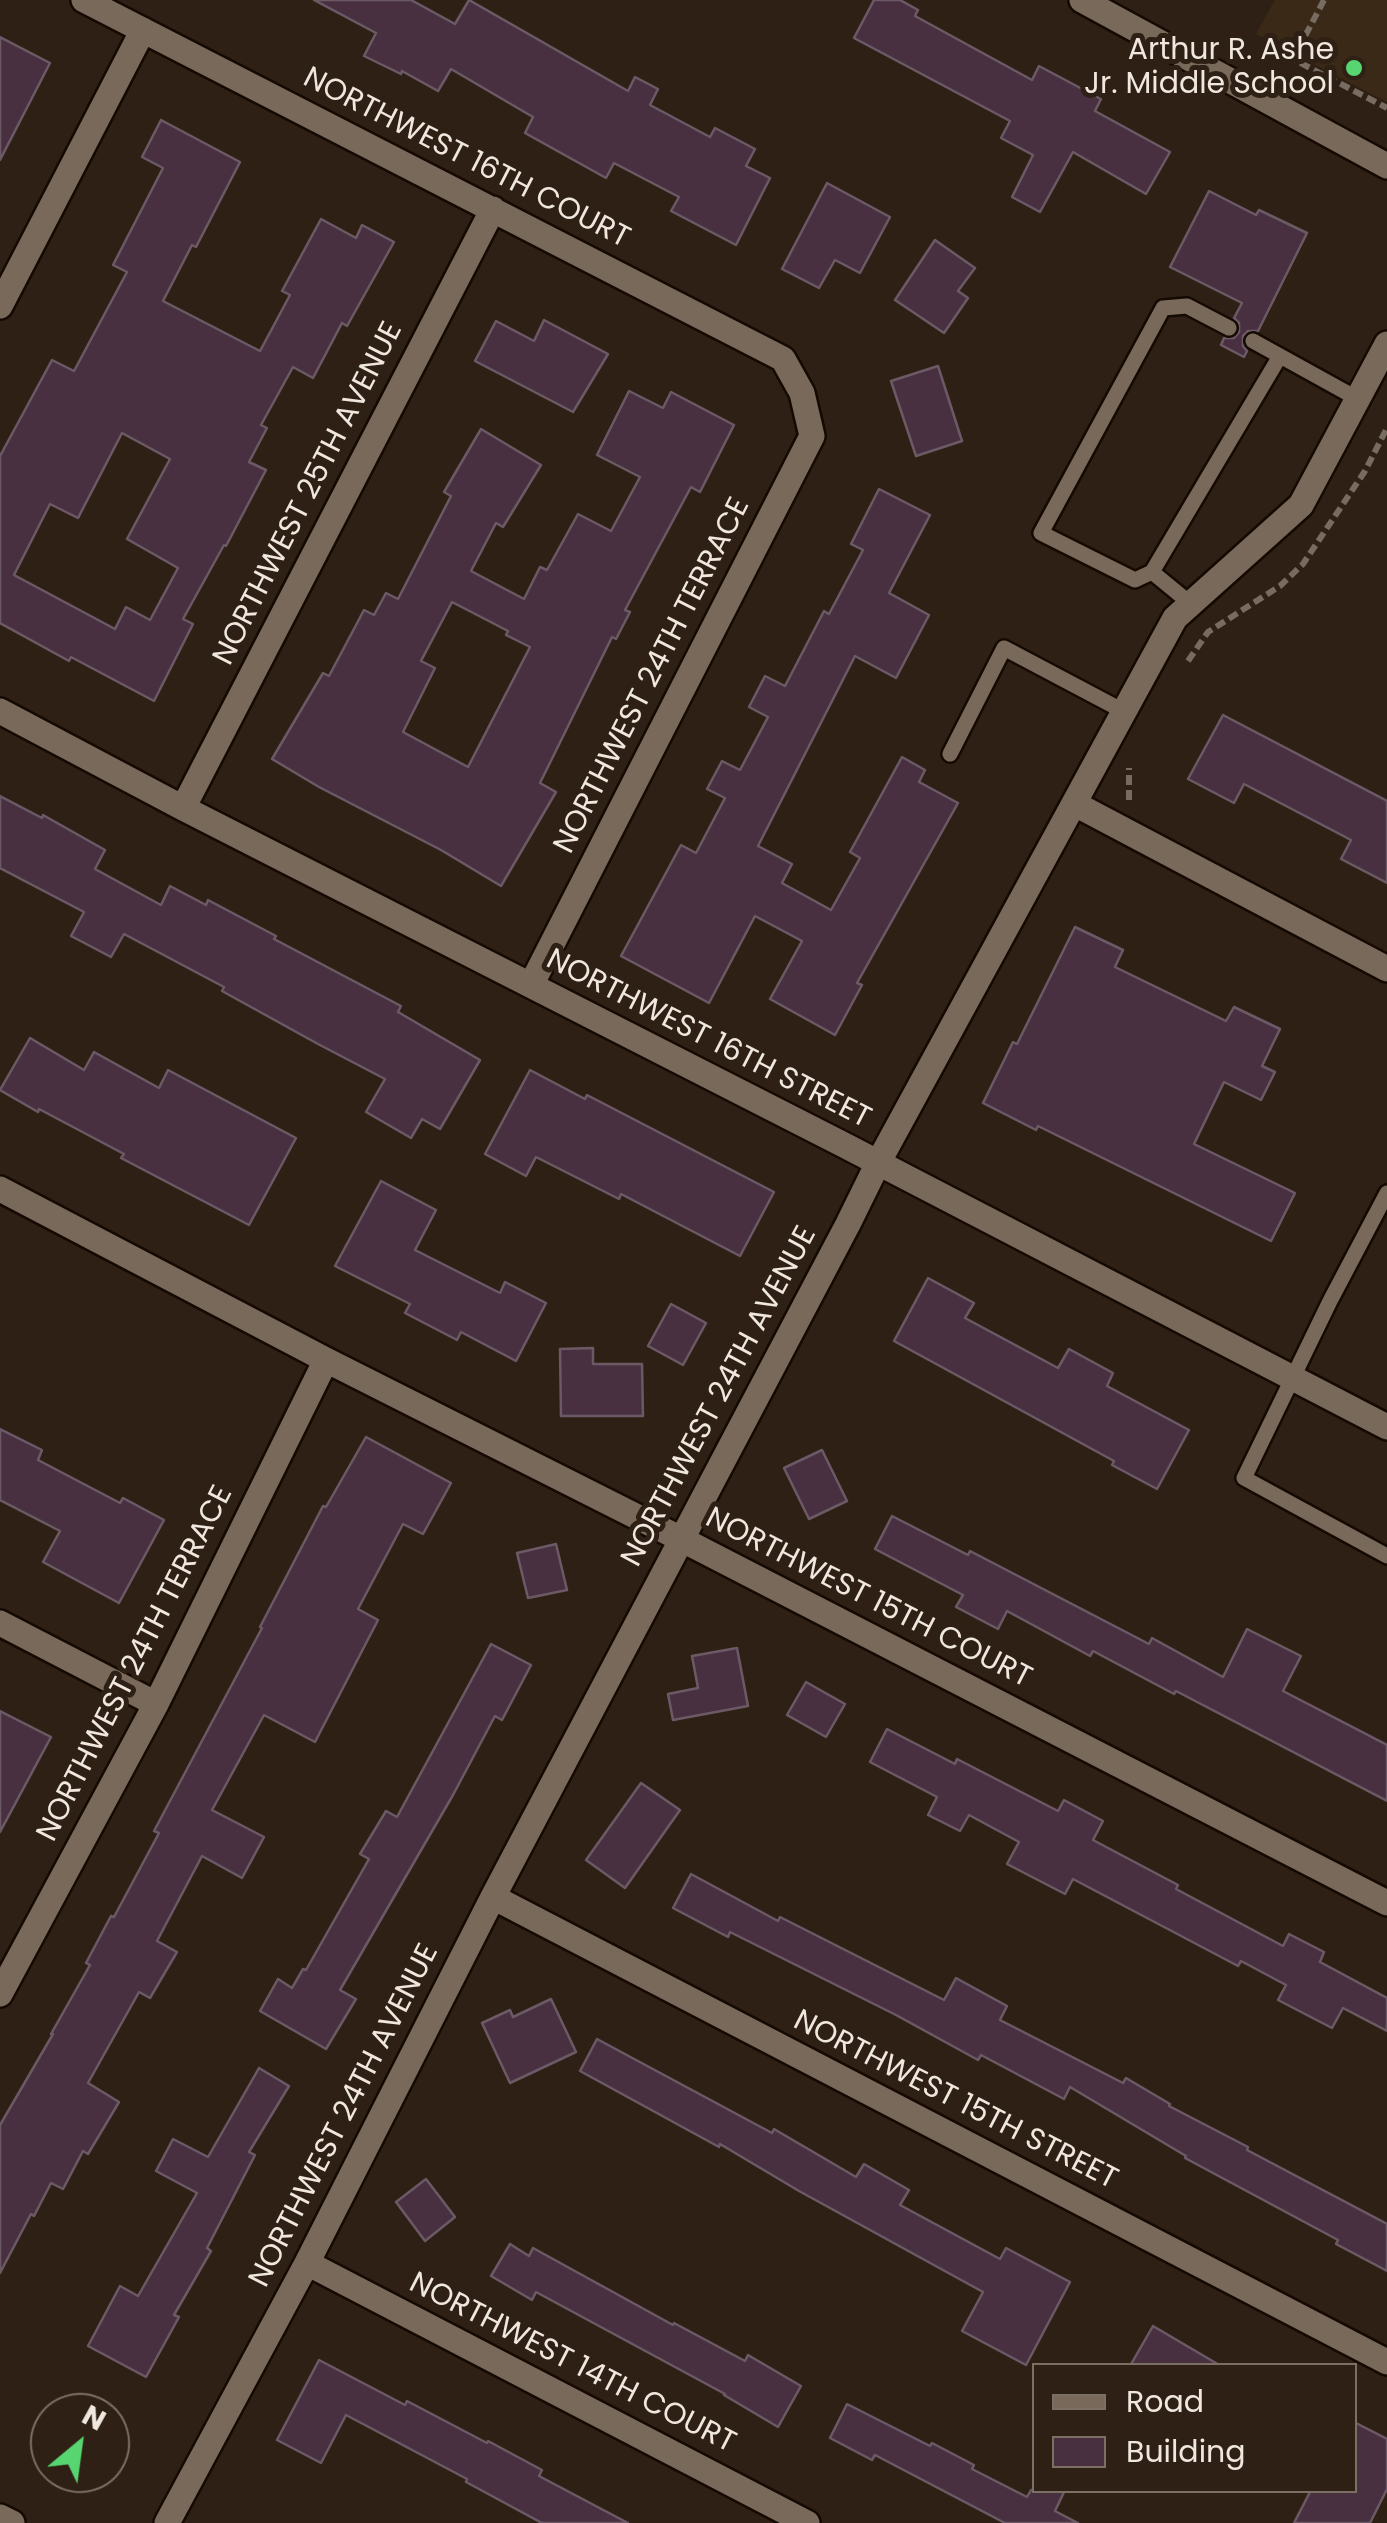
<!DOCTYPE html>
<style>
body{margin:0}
#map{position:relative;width:1387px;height:2523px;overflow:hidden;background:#2e2014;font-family:Poppins,sans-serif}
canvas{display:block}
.legend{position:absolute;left:1032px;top:2363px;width:325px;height:130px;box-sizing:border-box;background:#2e2014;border:2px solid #7c7065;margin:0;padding:12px 18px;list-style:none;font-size:30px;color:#f0e7df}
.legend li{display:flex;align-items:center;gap:20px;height:50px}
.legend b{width:50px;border:2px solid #7c7065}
.north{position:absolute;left:30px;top:2393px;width:100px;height:100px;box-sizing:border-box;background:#2e2014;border:2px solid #7c7065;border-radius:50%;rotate:29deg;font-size:28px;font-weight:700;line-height:40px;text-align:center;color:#f0e7df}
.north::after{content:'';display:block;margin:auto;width:35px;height:45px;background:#57d570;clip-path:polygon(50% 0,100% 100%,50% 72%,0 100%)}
</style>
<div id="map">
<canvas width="1387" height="2523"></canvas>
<ul class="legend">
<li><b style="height:12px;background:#79695b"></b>Road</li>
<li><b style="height:28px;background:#483041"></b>Building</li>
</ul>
<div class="north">N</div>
</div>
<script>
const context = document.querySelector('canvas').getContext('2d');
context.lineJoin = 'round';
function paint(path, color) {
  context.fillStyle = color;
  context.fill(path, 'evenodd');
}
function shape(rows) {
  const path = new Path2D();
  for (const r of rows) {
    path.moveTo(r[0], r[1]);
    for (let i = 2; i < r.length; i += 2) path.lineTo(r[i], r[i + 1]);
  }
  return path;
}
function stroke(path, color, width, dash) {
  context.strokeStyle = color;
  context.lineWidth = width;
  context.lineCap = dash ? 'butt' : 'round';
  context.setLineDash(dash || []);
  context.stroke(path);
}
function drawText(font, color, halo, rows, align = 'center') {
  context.font = font + ' Poppins,sans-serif';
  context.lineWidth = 10;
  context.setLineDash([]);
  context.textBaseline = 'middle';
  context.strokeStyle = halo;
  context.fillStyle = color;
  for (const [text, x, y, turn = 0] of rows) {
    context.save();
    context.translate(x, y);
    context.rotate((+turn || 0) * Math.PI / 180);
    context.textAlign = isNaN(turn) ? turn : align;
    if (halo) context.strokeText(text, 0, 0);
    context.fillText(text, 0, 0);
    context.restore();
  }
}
paint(shape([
 [1275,0,1387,0,1387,102,1256,34]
]), '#3b2918');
const building = shape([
 [314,0,411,0,455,24,469,0,628,91,635,77,658,89,650,105,710,137,715,128,755,149,746,166,770,178,736,245,671,211,679,197,614,163,606,178,525,133,533,117,451,69,438,91,402,71,401,74,364,56,376,33,314,0],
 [874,0,900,0,918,10,915,16,1032,80,1039,66,1101,99,1095,111,1170,152,1146,194,1073,152,1040,212,1012,197,1033,155,1001,138,1010,121,854,38,874,0],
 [0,37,50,63,0,160,0,37],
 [161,120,240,162,196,247,192,245,163,301,227,334,260,351,290,295,282,291,321,219,356,238,362,225,394,242,347,326,342,323,313,378,293,367,261,425,267,428,249,462,266,470,226,546,224,545,183,619,193,624,154,701,71,657,69,661,0,623,0,456,52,360,74,371,127,272,113,265,163,168,142,157,161,120],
 [122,433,170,459,127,539,178,568,150,620,126,607,115,629,14,575,50,504,78,518,122,433],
 [827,183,890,217,860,273,835,260,819,288,782,269,827,183],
 [1209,191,1256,215,1259,210,1307,233,1258,331,1248,331,1243,336,1243,346,1247,351,1244,357,1221,345,1224,338,1234,338,1239,332,1239,323,1234,318,1242,303,1170,267,1209,191],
 [935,240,975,268,958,291,968,298,944,333,895,300,935,240],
 [544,320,608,354,573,412,475,361,496,321,534,341,544,320],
 [938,366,962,441,916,456,891,381,938,366],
 [629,391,663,408,671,392,734,425,700,492,691,487,625,610,630,612,616,639,612,637,540,783,556,792,501,886,441,850,319,787,272,759,323,673,329,676,364,610,374,615,386,593,398,599,451,496,444,492,481,429,541,465,503,527,496,523,471,571,524,599,540,567,547,570,578,514,611,531,640,477,597,455,629,391],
 [452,602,508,631,506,635,530,647,468,767,403,732,435,668,421,661,452,602],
 [879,489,930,515,889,593,929,615,896,678,855,656,758,846,792,864,782,883,831,910,860,858,850,852,902,757,925,770,919,782,958,803,857,983,862,985,835,1035,770,999,802,941,755,916,709,1003,621,956,681,845,696,853,725,798,707,789,722,761,740,770,768,717,749,707,765,676,785,686,824,611,829,614,863,550,851,544,879,489],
 [1223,715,1387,801,1387,883,1341,859,1351,840,1244,784,1234,803,1188,779,1223,715],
 [0,796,42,818,43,815,105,850,95,869,161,905,170,886,206,905,208,900,276,936,274,939,401,1006,398,1012,480,1060,440,1129,422,1119,411,1138,366,1112,385,1079,318,1044,222,991,224,987,124,934,111,957,71,936,84,912,0,868,0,796],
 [1075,927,1123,950,1115,967,1226,1021,1234,1007,1280,1029,1262,1066,1275,1072,1261,1100,1224,1082,1194,1144,1295,1193,1271,1241,1038,1126,1036,1130,983,1103,1013,1042,1017,1044,1075,927],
 [30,1038,84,1070,94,1052,159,1088,168,1070,296,1138,249,1225,121,1158,124,1154,39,1109,38,1112,0,1090,30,1038],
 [530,1070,585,1099,587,1095,774,1192,740,1256,621,1194,619,1199,536,1157,526,1176,485,1154,530,1070],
 [381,1181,436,1210,415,1250,500,1293,505,1282,546,1303,516,1361,461,1332,457,1340,405,1313,410,1304,335,1266,381,1181],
 [928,1278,974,1303,965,1318,1058,1368,1069,1349,1113,1373,1107,1386,1189,1430,1157,1489,1112,1465,1114,1461,894,1341,928,1278],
 [671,1304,706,1323,683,1365,648,1346,671,1304],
 [593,1348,593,1364,642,1364,643,1416,561,1416,560,1349,593,1348],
 [0,1429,42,1450,38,1460,120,1503,123,1498,164,1520,119,1603,43,1562,60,1531,0,1500,0,1429],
 [366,1437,451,1483,423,1534,403,1524,358,1609,378,1620,315,1742,264,1715,212,1810,264,1837,242,1878,202,1856,157,1941,177,1952,150,1998,139,1992,88,2083,119,2102,88,2154,83,2151,63,2189,51,2183,34,2216,31,2214,0,2273,0,2125,53,2034,51,2034,90,1965,86,1963,111,1916,114,1917,159,1833,154,1831,262,1628,260,1627,323,1506,326,1507,366,1437],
 [822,1450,847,1501,809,1519,784,1468,822,1450],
 [892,1516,968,1555,970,1551,1149,1644,1152,1638,1223,1677,1247,1629,1301,1656,1283,1691,1387,1745,1387,1801,1176,1691,1174,1694,1093,1651,1090,1656,1007,1611,998,1629,956,1607,963,1595,875,1549,892,1516],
 [556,1544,567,1590,528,1598,517,1553,556,1544],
 [491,1644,531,1665,502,1720,495,1716,453,1795,340,1990,356,1999,326,2049,260,2011,278,1979,292,1988,303,1969,306,1970,369,1859,360,1854,386,1811,397,1817,491,1644],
 [737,1648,748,1706,673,1720,668,1694,698,1688,692,1656,737,1648],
 [806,1682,845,1704,826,1737,787,1715,806,1682],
 [0,1711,51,1737,0,1832,0,1711],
 [887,1729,955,1764,957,1759,1058,1811,1064,1800,1103,1821,1093,1840,1178,1885,1176,1889,1283,1946,1289,1934,1324,1952,1320,1962,1387,1998,1387,2031,1343,2008,1332,2028,1278,2000,1286,1985,1241,1961,1238,1966,1073,1879,1065,1894,1007,1864,1019,1842,969,1815,960,1831,928,1815,937,1797,870,1762,887,1729],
 [641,1783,680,1810,625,1888,586,1860,641,1783],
 [691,1874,778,1921,780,1917,944,2000,956,1978,1007,2006,1000,2020,1123,2083,1126,2078,1170,2104,1169,2106,1248,2147,1247,2150,1387,2224,1387,2271,1336,2244,1338,2240,1185,2158,1186,2156,1070,2087,1064,2099,981,2055,978,2060,896,2015,730,1932,728,1937,673,1908,691,1874],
 [551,1999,576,2052,510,2083,482,2023,510,2010,513,2017,551,1999],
 [597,2039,772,2133,774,2129,856,2177,864,2164,909,2190,900,2205,1000,2259,1006,2248,1070,2282,1026,2365,962,2331,983,2292,799,2191,720,2144,719,2147,580,2071,597,2039],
 [259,2068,289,2086,249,2152,255,2155,207,2248,211,2251,174,2315,179,2317,146,2377,88,2346,120,2286,138,2296,197,2193,156,2171,173,2139,208,2157,259,2068],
 [426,2179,455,2217,425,2241,396,2202,426,2179],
 [510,2244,529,2256,533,2248,673,2325,674,2323,745,2361,748,2355,801,2386,778,2427,724,2395,725,2394,536,2292,532,2300,491,2276,510,2244],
 [1153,2326,1221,2366,1130,2366,1153,2326],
 [319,2360,405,2405,407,2401,487,2443,488,2441,542,2470,539,2476,628,2523,542,2523,466,2482,467,2479,346,2415,321,2463,277,2440,319,2360],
 [847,2404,930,2446,932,2443,974,2465,972,2469,1027,2497,1031,2490,1065,2490,1055,2511,1078,2523,1005,2523,875,2455,872,2460,830,2438,847,2404],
 [1354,2422,1387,2439,1387,2489,1370,2523,1294,2523,1311,2490,1354,2490,1354,2422]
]);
paint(building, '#483041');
stroke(building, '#6b5a65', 2.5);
const lane = shape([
 [1229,328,1187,306,1163,308,1041,533,1135,580,1152,572,1280,356],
 [1253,341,1358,399],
 [1152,572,1191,604],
 [950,754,1004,648,1125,712],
 [1387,1193,1330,1301,1244,1478,1387,1556]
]);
const street = shape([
 [84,0,783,359,802,393,812,436,531,985],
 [1082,0,1387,166],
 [0,306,143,30],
 [0,711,183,808,846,1146,1387,1427],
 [1075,804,1387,969],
 [183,808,493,209],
 [0,1189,326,1360,681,1539,1387,1903],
 [0,1623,156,1704],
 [493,1897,1387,2362],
 [0,1994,156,1704,326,1360],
 [307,2263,807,2523],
 [0,2517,12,2523],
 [167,2523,307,2263,493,1897,848,1224,878,1163,1175,618,1301,505,1387,344]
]);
stroke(lane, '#150a02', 20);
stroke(street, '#150a02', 30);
stroke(shape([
 [1324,0,1293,59,1387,108],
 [1188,661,1208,632,1280,586,1303,564,1365,471,1387,428],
 [1129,800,1129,768]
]), '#786c62', 6, [10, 5]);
stroke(lane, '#79695b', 15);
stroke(street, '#79695b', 25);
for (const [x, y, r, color] of [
 [1354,68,10,"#57d570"]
]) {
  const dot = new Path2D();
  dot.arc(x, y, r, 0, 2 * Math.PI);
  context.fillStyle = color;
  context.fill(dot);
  stroke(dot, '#2e2014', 4);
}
drawText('30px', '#f0e7df', '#2e2014', [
 ["Arthur R. Ashe",1334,51],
 ["Jr. Middle School",1334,85]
], 'right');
drawText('30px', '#f0e7df', '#2e2014', [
 ["NORTHWEST 16TH COURT",466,159,27],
 ["NORTHWEST 25TH AVENUE",309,494,-63],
 ["NORTHWEST 24TH TERRACE",653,676,-63],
 ["NORTHWEST 16TH STREET",708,1040,27],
 ["NORTHWEST 24TH AVENUE",720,1397,-62],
 ["NORTHWEST 15TH COURT",868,1599,27],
 ["NORTHWEST 24TH TERRACE",136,1664,-63],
 ["NORTHWEST 15TH STREET",955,2101,27],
 ["NORTHWEST 24TH AVENUE",345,2116,-63],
 ["NORTHWEST 14TH COURT",572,2364,27]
]);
</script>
